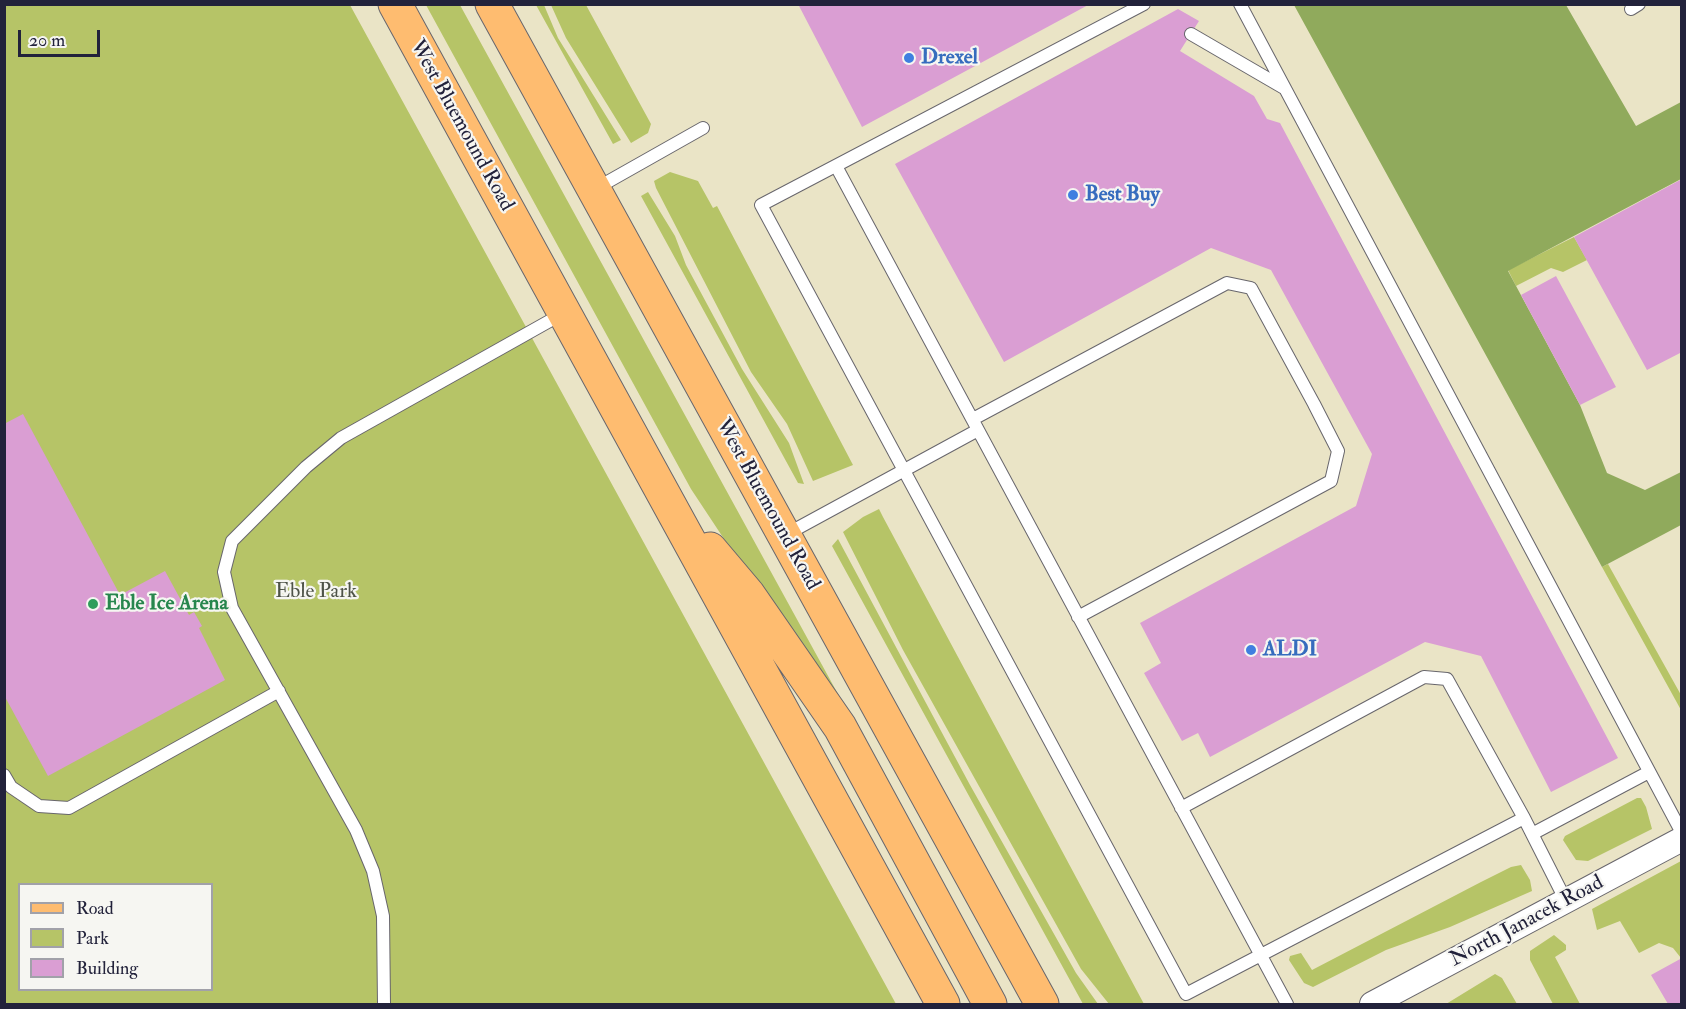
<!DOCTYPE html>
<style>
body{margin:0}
#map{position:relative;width:1686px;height:1009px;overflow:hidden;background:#eae4c6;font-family:"IM FELL Double Pica",serif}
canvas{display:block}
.frame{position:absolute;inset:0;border:6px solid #22223b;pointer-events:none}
.legend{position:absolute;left:18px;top:883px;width:195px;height:108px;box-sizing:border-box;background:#f6f6f2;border:2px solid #a1a1a9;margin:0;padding:8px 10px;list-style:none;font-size:18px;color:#22223b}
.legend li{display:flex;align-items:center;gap:12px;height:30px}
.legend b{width:30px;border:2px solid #a1a1a9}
.scale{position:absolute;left:18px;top:30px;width:82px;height:27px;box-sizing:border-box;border:3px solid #22223b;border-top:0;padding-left:8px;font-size:18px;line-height:21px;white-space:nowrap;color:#22223b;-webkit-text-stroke:4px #f6f6f2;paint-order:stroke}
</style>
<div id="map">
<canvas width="1686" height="1009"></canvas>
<div class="frame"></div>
<ul class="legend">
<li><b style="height:8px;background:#febc70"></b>Road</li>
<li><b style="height:16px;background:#b6c467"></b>Park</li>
<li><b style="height:16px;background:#da9ed3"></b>Building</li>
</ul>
<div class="scale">20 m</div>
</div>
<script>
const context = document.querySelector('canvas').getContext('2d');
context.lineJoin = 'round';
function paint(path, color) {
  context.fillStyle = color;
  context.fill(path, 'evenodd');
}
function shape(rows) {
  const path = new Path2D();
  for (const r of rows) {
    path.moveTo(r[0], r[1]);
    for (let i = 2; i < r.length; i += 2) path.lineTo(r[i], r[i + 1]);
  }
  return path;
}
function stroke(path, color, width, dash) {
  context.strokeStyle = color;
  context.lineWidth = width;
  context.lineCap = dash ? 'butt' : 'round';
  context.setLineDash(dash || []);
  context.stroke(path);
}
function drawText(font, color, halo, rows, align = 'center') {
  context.font = font + ' "IM FELL Double Pica",serif';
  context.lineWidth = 4.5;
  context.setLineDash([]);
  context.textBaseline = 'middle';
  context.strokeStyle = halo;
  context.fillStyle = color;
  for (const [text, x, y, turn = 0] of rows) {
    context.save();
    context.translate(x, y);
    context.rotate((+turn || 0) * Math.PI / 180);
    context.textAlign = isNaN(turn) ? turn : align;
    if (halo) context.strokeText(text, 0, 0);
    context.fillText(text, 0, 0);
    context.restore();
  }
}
paint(shape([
 [5,5,350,5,896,1004,5,1004],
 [20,884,212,884,212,990,20,990],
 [426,5,460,5,861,736,806,663,691,489],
 [536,5,544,5,558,38,621,140,613,144],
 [551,5,586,5,651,124,648,133,631,143,566,38],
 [670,172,698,181,713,208,717,206,853,465,813,481,787,424,751,372,656,188,654,181],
 [648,192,675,236,686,265,742,369,789,443,804,484,798,483,641,196],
 [1574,237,1587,260,1563,272,1551,268,1516,286,1508,270],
 [879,509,883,517,1144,1004,1109,1004,1081,969,903,650,843,532,863,517],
 [838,539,970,785,1076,973,1098,1004,1083,1004,832,546],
 [1608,564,1681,695,1681,710,1602,567],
 [1637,798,1641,798,1646,807,1652,829,1588,861,1576,860,1563,840,1565,836],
 [1681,861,1681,958,1673,948,1659,943,1639,953,1620,921,1597,930,1592,909],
 [1521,865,1530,880,1532,891,1450,927,1386,950,1313,987,1304,983,1289,960,1290,956,1301,953,1312,970,1481,882,1511,867],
 [1554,935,1566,945,1566,950,1555,957,1580,1004,1553,1004,1530,960,1530,951],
 [1495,974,1502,978,1517,1004,1446,1004]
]), '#b6c467');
paint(shape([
 [1294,5,1566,5,1636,126,1681,102,1681,179,1508,271,1580,405,1607,473,1645,490,1681,472,1681,525,1602,567]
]), '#90aa5c');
paint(shape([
 [798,4,1090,4,862,127],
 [1178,9,1199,21,1180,51,1254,96,1267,119,1280,123,1618,758,1551,792,1481,656,1425,642,1210,757,1198,733,1182,741,1144,673,1161,663,1140,623,1356,506,1372,454,1271,270,1211,248,1004,362,895,164],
 [1682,179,1682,352,1647,370,1574,237],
 [1556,276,1616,387,1580,405,1521,295],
 [23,414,120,595,165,571,189,615,194,612,202,626,199,628,225,680,48,776,4,695,4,424],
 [1682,958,1682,1004,1668,1004,1651,975]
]), '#da9ed3');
const lane = shape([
 [1144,4,761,205,1186,994,1524,818],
 [1240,4,1682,833],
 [1631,9,1639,4],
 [1191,34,1284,88],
 [836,166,1287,1004],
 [595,189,703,128],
 [973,419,1227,283,1251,288,1314,404,1338,451,1331,481,1078,617],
 [785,535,978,430],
 [4,775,11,787,39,806,69,808,279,691],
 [1181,808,1424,677,1447,679,1524,818,1566,901],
 [1532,834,1649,772],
 [384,1004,383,916,373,871,356,830,232,608,224,572,232,541,306,467,341,438,562,314]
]);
const street = shape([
 [1372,1004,1682,839]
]);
const primary = shape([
 [395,4,943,1004],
 [492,4,1042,1004],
 [710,549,748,594,840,727,990,1004]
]);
stroke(lane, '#68666c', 14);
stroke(street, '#68666c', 26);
stroke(primary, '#68666c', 35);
stroke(lane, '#fff', 12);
stroke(street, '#fff', 24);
stroke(primary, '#febc70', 33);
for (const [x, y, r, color] of [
 [909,58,6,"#3f7fe0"],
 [1073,195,6,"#3f7fe0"],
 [93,604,6,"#2e9e5b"],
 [1251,650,6,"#3f7fe0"]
]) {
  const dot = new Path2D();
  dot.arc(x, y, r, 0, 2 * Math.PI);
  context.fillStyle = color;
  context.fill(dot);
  stroke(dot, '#f6f6f2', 2);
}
drawText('bold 21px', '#366cbe', '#f6f6f2', [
 ["Drexel",921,58],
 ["Best Buy",1085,195],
 ["ALDI",1263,650]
], 'left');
drawText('21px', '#22223b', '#f6f6f2', [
 ["West Bluemound Road",461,126,61],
 ["West Bluemound Road",767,505,61],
 ["North Janacek Road",1527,922,-28]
]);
drawText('21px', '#4e5348', '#f6f6f2', [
 ["Eble Park",316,592]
]);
drawText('bold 21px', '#27864d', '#f6f6f2', [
 ["Eble Ice Arena",105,604]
], 'left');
</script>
